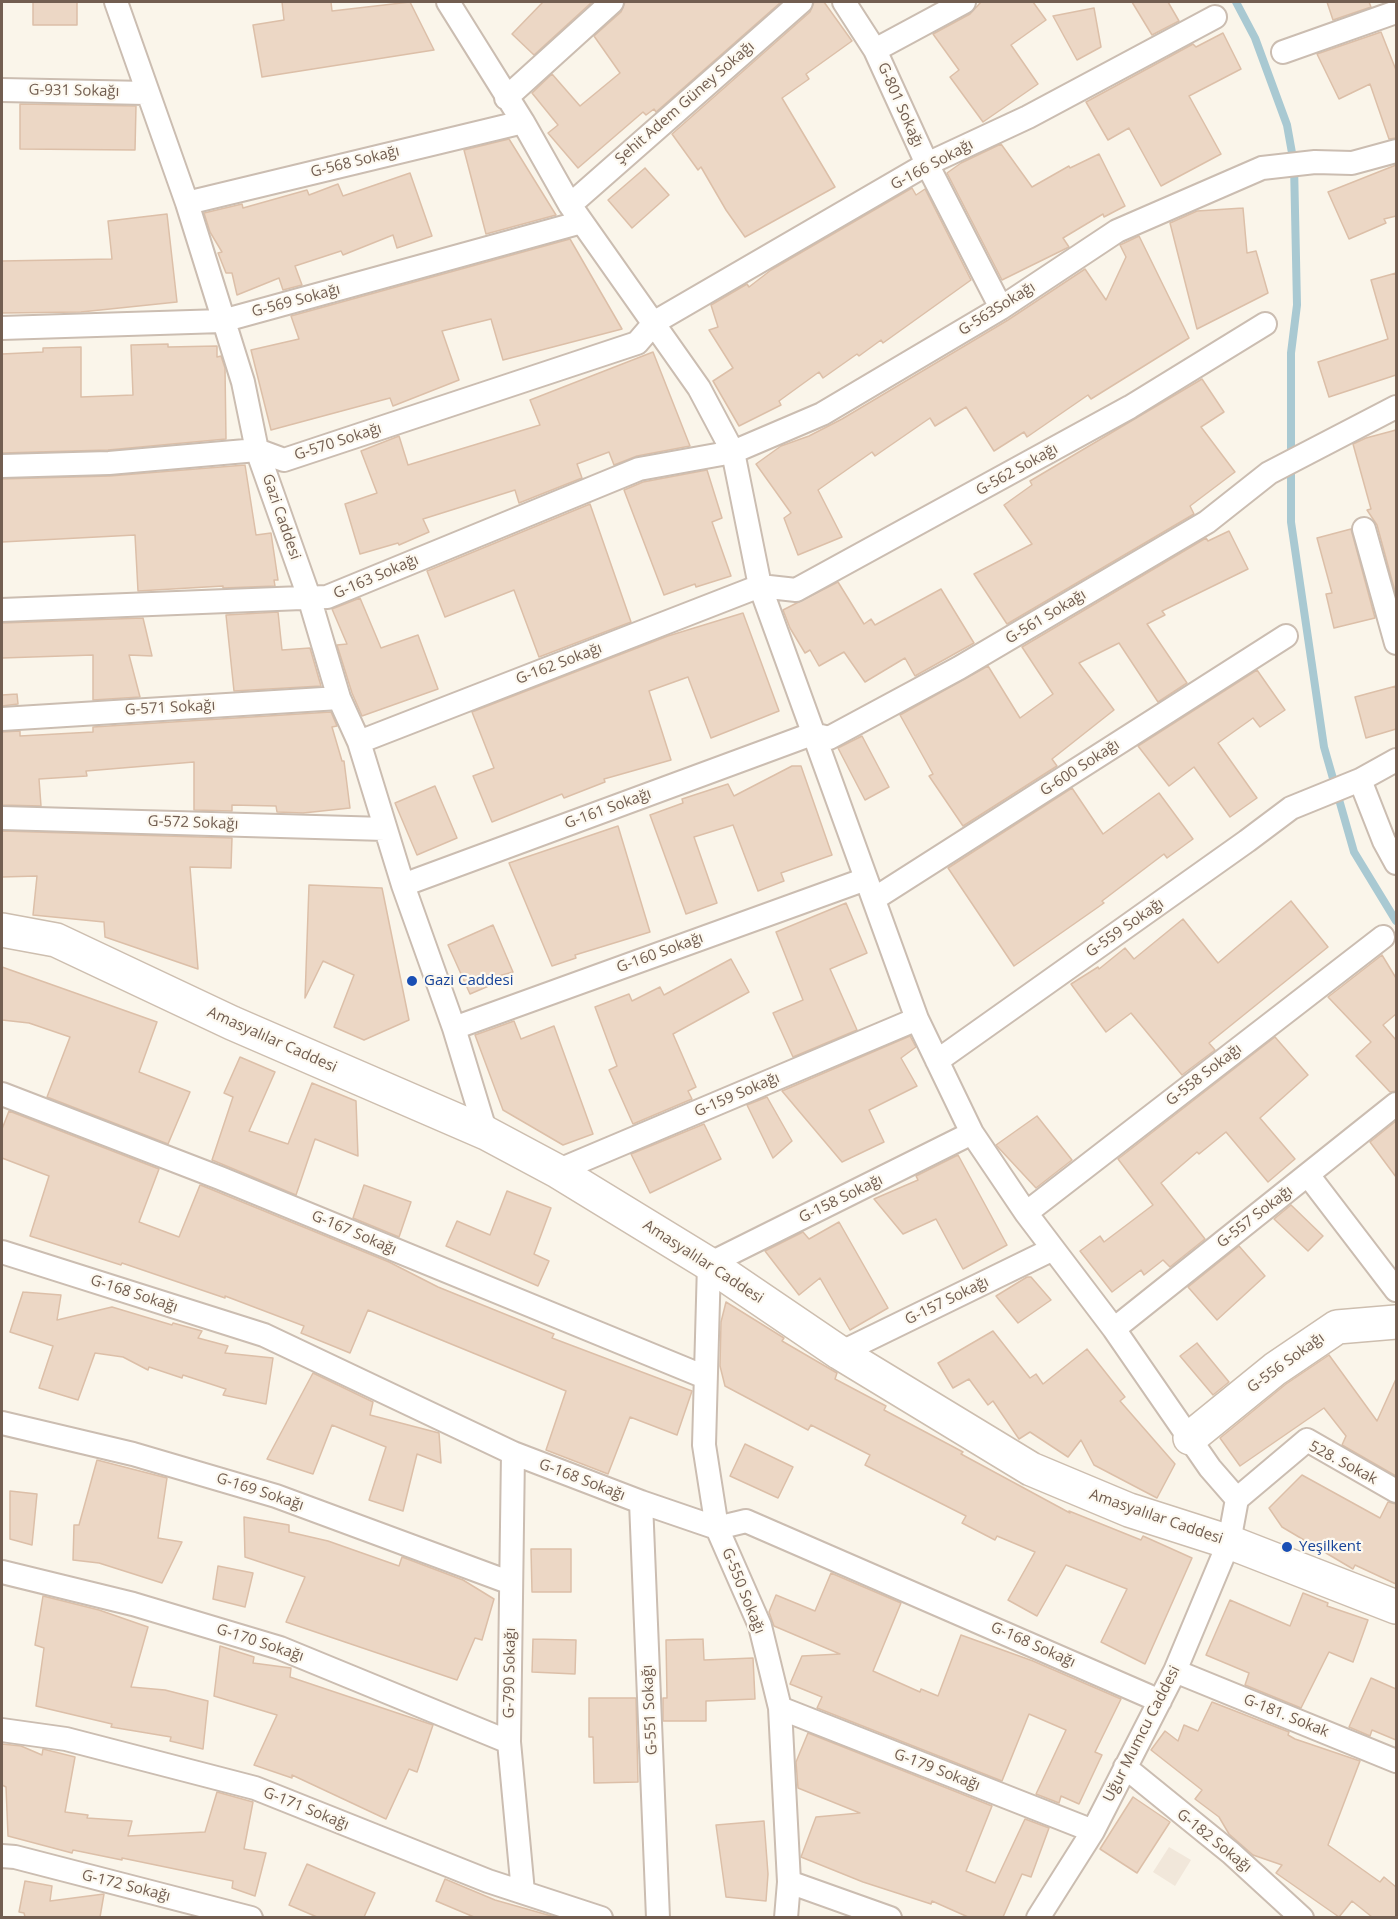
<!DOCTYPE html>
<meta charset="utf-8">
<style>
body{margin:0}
#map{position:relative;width:1398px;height:1919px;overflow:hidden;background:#faf5ea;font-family:"Open Sans",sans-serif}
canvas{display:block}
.frame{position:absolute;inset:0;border:3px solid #725e51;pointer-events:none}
</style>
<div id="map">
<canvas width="1398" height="1919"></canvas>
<div class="frame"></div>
</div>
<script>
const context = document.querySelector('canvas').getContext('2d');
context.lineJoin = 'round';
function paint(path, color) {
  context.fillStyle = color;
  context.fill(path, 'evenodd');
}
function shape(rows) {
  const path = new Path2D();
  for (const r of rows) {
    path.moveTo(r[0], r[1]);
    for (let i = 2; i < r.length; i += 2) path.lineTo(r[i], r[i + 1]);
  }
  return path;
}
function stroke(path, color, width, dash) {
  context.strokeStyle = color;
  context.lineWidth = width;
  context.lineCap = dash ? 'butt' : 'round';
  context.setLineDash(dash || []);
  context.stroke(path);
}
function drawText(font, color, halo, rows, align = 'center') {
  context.font = font + ' "Open Sans",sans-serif';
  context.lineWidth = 4.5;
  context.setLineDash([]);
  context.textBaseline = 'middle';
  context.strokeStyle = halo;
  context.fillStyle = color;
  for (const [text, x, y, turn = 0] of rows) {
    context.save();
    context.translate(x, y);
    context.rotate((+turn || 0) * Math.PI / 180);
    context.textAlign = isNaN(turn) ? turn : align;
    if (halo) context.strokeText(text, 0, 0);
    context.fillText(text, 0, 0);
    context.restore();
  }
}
paint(shape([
 [1169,1847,1191,1860,1175,1886,1153,1872]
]), '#f1e7da');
stroke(shape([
 [1236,2,1255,38,1287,125,1294,164,1297,305,1291,353,1291,522,1324,747,1354,852,1396,921]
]), '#a9c9d2', 8);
const building = shape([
 [33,2,77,2,77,25,33,25,33,2],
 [282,2,331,2,332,11,410,2,434,50,262,77,253,25,284,20,282,2],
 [543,2,592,2,534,55,512,34,543,2],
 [625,2,781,2,656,112,654,109,646,115,643,112,578,168,548,133,558,125,532,93,552,74,580,106,620,73,594,36,621,12,625,2],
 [814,2,824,2,852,41,806,74,809,79,782,98,835,187,745,237,726,210,701,167,698,170,672,134,810,12,814,2],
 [981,2,1033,2,1046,20,1011,45,1038,84,983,122,950,77,959,70,933,34,970,14,981,2],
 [1132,2,1168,2,1179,21,1152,35,1132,2],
 [1327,2,1369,2,1371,7,1333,20,1327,2],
 [1094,8,1101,47,1077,60,1053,16,1094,8],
 [1381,32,1396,70,1396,138,1389,139,1370,84,1339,99,1317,54,1381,32],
 [1223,33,1241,69,1189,96,1221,154,1161,186,1129,128,1108,140,1086,102,1193,44,1196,47,1223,33],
 [20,104,136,106,135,150,20,149,20,104],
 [509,139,556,215,486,234,464,150,509,139],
 [1001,144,1032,187,1069,166,1070,168,1099,154,1125,206,1104,217,1103,214,1063,238,1069,247,1002,280,947,173,961,163,1001,144],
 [1396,165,1396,216,1384,219,1386,223,1349,239,1328,192,1396,165],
 [645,168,669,195,632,228,608,200,645,168],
 [410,173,432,236,397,248,393,235,343,255,341,251,295,266,302,285,283,290,279,278,237,295,232,273,226,273,218,253,222,252,210,232,204,213,242,204,243,208,307,190,309,195,338,184,343,196,410,173],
 [912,188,916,195,925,189,971,280,883,343,881,340,859,356,857,354,823,378,819,372,779,401,781,405,739,426,713,381,733,368,709,330,718,327,711,305,747,284,749,287,771,270,912,188],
 [1243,208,1247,253,1256,251,1268,293,1197,329,1170,223,1197,211,1243,208],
 [167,214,177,302,81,312,2,313,2,261,112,259,108,221,167,214],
 [1139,236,1189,338,1091,399,1088,395,1027,437,1024,432,994,451,966,407,935,426,930,418,875,456,872,452,818,490,842,537,798,555,784,518,791,513,756,464,781,446,809,436,842,419,1008,320,1085,269,1106,300,1126,257,1120,245,1139,236],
 [570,239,622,329,503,360,491,319,442,331,459,380,393,406,390,398,271,430,251,350,299,339,291,316,570,239],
 [1396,273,1396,375,1329,397,1318,362,1388,339,1371,280,1396,273],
 [168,344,168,347,217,346,217,357,221,356,225,368,226,439,108,450,2,453,2,354,43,352,43,348,81,347,81,397,133,395,131,345,168,344],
 [653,352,690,446,637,456,614,465,609,452,577,464,582,478,519,503,515,490,423,519,429,532,399,545,398,543,360,554,345,504,377,493,361,451,399,436,408,465,540,425,530,400,653,352],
 [1202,379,1224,412,1201,427,1235,472,1190,506,1194,514,1007,624,974,574,1032,544,1004,505,1032,485,1030,481,1202,379],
 [1396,430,1396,595,1377,525,1367,510,1371,509,1353,444,1366,438,1396,430],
 [245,465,256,535,271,533,278,580,274,580,275,586,223,588,223,586,138,591,135,535,2,542,2,479,110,476,245,465],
 [707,470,722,518,712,522,731,576,696,587,695,584,664,595,624,490,643,482,707,470],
 [590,504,631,622,539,657,514,590,445,617,427,571,590,504],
 [1351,529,1375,618,1334,628,1326,594,1332,593,1317,538,1351,529],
 [1229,531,1248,569,1162,611,1165,615,1147,624,1187,683,1158,702,1119,643,1079,663,1114,710,1052,759,1057,766,963,826,929,776,933,774,900,715,988,666,1020,718,1053,694,1022,647,1206,538,1208,541,1229,531],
 [838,582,864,624,871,619,875,625,941,589,974,643,915,676,905,658,865,682,844,652,819,666,810,650,805,653,790,628,783,610,838,582],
 [360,598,381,648,418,635,438,689,362,716,352,693,337,645,347,644,332,609,360,598],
 [278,612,282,650,310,648,321,686,234,691,226,615,278,612],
 [743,613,779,711,711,738,688,677,649,691,671,760,604,779,605,782,564,798,562,794,492,822,473,776,494,768,472,712,668,636,743,613],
 [143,618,152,656,129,655,140,697,93,700,93,655,2,658,2,623,143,618],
 [1257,670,1285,710,1260,727,1253,718,1218,743,1257,798,1230,817,1194,767,1169,786,1138,746,1257,670],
 [1396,686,1396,729,1366,738,1355,697,1396,686],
 [17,694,18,704,2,706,2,695,17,694],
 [331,712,337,726,332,727,342,761,344,761,350,808,303,813,277,812,276,806,232,805,232,811,194,810,194,762,86,771,87,776,39,779,41,806,2,805,2,732,20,731,20,736,93,732,93,727,331,712],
 [862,736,889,787,865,800,838,748,862,736],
 [792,766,801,766,832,855,781,873,784,881,758,891,733,825,694,837,717,903,686,914,650,815,683,803,682,799,728,784,734,796,792,766],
 [435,786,457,838,417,855,395,803,435,786],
 [1072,788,1103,834,1159,793,1193,839,1167,858,1164,854,1102,901,1104,903,1014,966,948,868,1072,788],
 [618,826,650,932,575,955,576,958,552,966,509,863,618,826],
 [2,831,232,838,231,868,190,867,198,969,105,937,104,922,33,915,37,876,2,877,2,831],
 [309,885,382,888,409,1020,364,1040,334,1027,354,975,323,961,305,998,309,885],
 [1291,901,1328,947,1209,1043,1215,1050,1182,1075,1131,1013,1106,1032,1071,984,1098,967,1099,969,1125,948,1134,959,1183,919,1218,963,1291,901],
 [846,903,867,953,830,969,857,1030,793,1057,773,1013,803,1000,776,932,846,903],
 [493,925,513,972,495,977,498,982,470,994,448,945,493,925],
 [1382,955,1396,978,1396,1014,1383,1025,1396,1040,1396,1091,1390,1092,1356,1056,1371,1042,1328,997,1382,955],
 [731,959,749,992,673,1034,696,1087,688,1091,692,1099,633,1124,609,1070,617,1066,595,1007,629,994,632,1001,660,987,664,995,731,959],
 [2,967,157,1022,139,1072,190,1092,168,1144,47,1097,70,1037,29,1023,2,1020,2,967],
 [514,1021,521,1039,554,1026,593,1134,563,1145,503,1110,475,1035,514,1021],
 [910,1036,916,1047,901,1058,917,1086,869,1110,884,1142,842,1162,782,1091,910,1036],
 [1275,1037,1308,1075,1260,1118,1295,1159,1268,1182,1226,1132,1199,1154,1197,1152,1161,1183,1205,1239,1170,1267,1163,1260,1144,1275,1141,1270,1112,1292,1080,1251,1100,1236,1104,1242,1153,1205,1118,1159,1275,1037],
 [240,1057,275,1072,249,1131,288,1144,312,1083,356,1101,358,1156,315,1139,296,1195,212,1160,233,1097,224,1093,240,1057],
 [767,1097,792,1141,773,1158,747,1105,767,1097],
 [9,1111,159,1169,139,1222,179,1237,200,1185,203,1186,389,1262,438,1287,554,1334,552,1338,692,1391,677,1435,630,1417,608,1474,546,1450,566,1391,368,1310,350,1353,301,1333,304,1326,225,1296,225,1298,122,1263,121,1265,30,1236,49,1176,2,1158,2,1129,9,1111],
 [1037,1116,1072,1160,1036,1188,996,1145,1037,1116],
 [1396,1121,1396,1177,1370,1142,1396,1121],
 [704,1124,721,1159,650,1193,631,1154,704,1124],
 [958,1155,1007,1245,963,1269,936,1219,903,1234,874,1199,918,1180,916,1176,958,1155],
 [364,1185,411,1202,399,1237,353,1218,364,1185],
 [507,1191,551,1208,534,1254,549,1261,538,1286,446,1246,457,1221,490,1235,507,1191],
 [1291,1205,1323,1236,1308,1251,1274,1219,1291,1205],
 [839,1222,888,1308,850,1330,820,1278,799,1295,765,1251,803,1232,809,1239,839,1222],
 [1239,1246,1265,1276,1217,1320,1188,1287,1239,1246],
 [1027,1277,1031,1277,1051,1300,1018,1323,996,1296,1027,1277],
 [23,1292,61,1295,57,1320,112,1307,172,1325,173,1323,202,1331,198,1338,228,1346,225,1353,273,1358,266,1404,223,1395,226,1389,183,1375,182,1378,149,1367,148,1370,123,1357,95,1353,78,1400,39,1388,53,1346,10,1332,23,1292],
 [726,1302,784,1338,782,1341,837,1373,835,1379,886,1406,884,1410,963,1452,961,1454,1070,1513,1069,1511,1141,1540,1143,1536,1192,1558,1145,1664,1101,1642,1127,1589,1066,1565,1037,1616,1008,1600,1035,1552,997,1536,995,1540,962,1523,966,1516,865,1465,870,1455,811,1425,808,1430,725,1386,720,1366,721,1322,726,1302],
 [993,1331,1030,1378,1036,1374,1043,1384,1087,1349,1125,1397,1120,1401,1175,1464,1157,1498,1094,1465,1081,1440,1068,1457,1030,1432,1019,1439,993,1401,988,1405,969,1379,953,1388,938,1363,993,1331],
 [1197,1343,1229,1382,1213,1395,1180,1356,1197,1343],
 [1329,1355,1377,1421,1396,1379,1396,1476,1342,1445,1346,1436,1324,1408,1240,1466,1220,1438,1286,1384,1329,1355],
 [313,1373,373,1402,370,1415,439,1433,441,1463,417,1454,403,1511,369,1500,386,1447,332,1425,313,1474,267,1459,313,1373],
 [745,1444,793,1467,778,1498,730,1476,745,1444],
 [97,1460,167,1478,158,1538,182,1542,162,1583,99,1563,73,1560,74,1525,79,1525,97,1460],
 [1302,1475,1380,1518,1388,1502,1396,1504,1396,1584,1355,1565,1353,1569,1282,1527,1269,1508,1302,1475],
 [10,1491,37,1494,32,1545,10,1539,10,1491],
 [244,1517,289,1525,289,1532,328,1541,399,1566,402,1557,463,1580,494,1599,482,1640,475,1638,457,1680,286,1622,305,1577,245,1557,244,1517],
 [531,1549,571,1549,571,1592,532,1592,531,1549],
 [218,1566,253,1573,245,1607,213,1599,218,1566],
 [831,1573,901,1603,873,1671,920,1692,921,1689,938,1696,961,1635,1033,1661,1121,1699,1095,1752,1102,1755,1079,1804,1061,1796,1059,1803,1036,1794,1066,1730,1029,1714,1002,1781,817,1708,822,1697,790,1684,802,1656,840,1654,774,1626,769,1612,776,1595,815,1611,831,1573],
 [1303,1593,1328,1603,1327,1606,1368,1620,1353,1662,1329,1652,1301,1708,1245,1685,1249,1673,1206,1655,1230,1600,1290,1626,1303,1593],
 [43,1596,99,1610,148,1627,131,1687,165,1690,208,1701,203,1749,170,1741,171,1737,111,1727,112,1724,36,1706,44,1648,35,1645,43,1596],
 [533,1639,576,1640,575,1674,532,1672,533,1639],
 [703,1639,704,1660,753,1658,755,1699,706,1701,706,1721,663,1721,663,1698,667,1698,666,1640,703,1639],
 [220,1646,254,1657,253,1663,291,1668,290,1677,433,1725,417,1772,409,1769,386,1819,292,1775,292,1778,254,1765,277,1715,214,1696,220,1646],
 [1371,1678,1396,1689,1396,1740,1372,1730,1370,1736,1349,1727,1371,1678],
 [589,1698,636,1698,638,1782,594,1783,593,1737,589,1737,589,1698],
 [1212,1702,1289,1732,1288,1735,1295,1739,1360,1761,1328,1845,1380,1882,1384,1877,1396,1887,1396,1917,1372,1917,1352,1901,1339,1917,1276,1873,1282,1865,1253,1855,1229,1834,1219,1817,1195,1799,1202,1790,1151,1750,1165,1731,1178,1741,1184,1725,1198,1731,1212,1702],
 [808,1733,992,1806,966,1871,995,1883,1025,1819,1049,1828,1031,1877,1022,1874,1003,1917,968,1917,932,1901,931,1904,863,1882,801,1857,816,1817,860,1813,798,1788,796,1762,808,1733],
 [2,1744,21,1746,42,1755,43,1749,75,1757,65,1812,88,1815,87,1818,132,1821,128,1836,205,1832,217,1792,253,1802,244,1849,266,1853,255,1896,232,1888,233,1881,122,1858,122,1860,73,1850,72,1853,8,1836,6,1787,2,1785,2,1744],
 [1133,1797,1170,1822,1137,1873,1100,1849,1133,1797],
 [764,1821,768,1874,766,1901,726,1897,716,1825,764,1821],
 [307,1864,375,1893,364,1917,317,1917,289,1905,307,1864],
 [445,1879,495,1900,555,1917,474,1917,436,1901,445,1879],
 [25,1881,52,1886,50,1901,104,1894,100,1917,25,1917,24,1913,19,1912,25,1881]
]);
paint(building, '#ecd7c5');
stroke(building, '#dcbfa8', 1.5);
const street = shape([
 [116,2,187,203,243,382,257,450,309,597,339,698,359,742,403,885,454,1028,486,1133],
 [448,2,523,122,570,205,699,388,733,452,760,586,917,1019,972,1133,1026,1213,1114,1329,1210,1468,1237,1499,1229,1542,1175,1671,1093,1831,1038,1918],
 [844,2,875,50,927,164,1001,308],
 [875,50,964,2],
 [1283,52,1396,12],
 [2,90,146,93],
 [506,98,612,2],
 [187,203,523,122],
 [570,205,801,2],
 [2,328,222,321,582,222],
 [2,466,109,463,257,450,284,460,637,343,655,322,927,164,1028,117,1215,17],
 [1364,529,1396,643],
 [2,610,327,597,639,469,733,452,822,414,1001,308,1117,231,1262,168,1315,162,1352,163,1396,151],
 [2,719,339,698],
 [359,742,760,586,796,590,1130,407,1265,324],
 [1360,780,1384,841,1396,863],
 [2,818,385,829],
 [403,885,812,734,829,738,959,668,1207,522,1269,473,1396,407],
 [874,899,1286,636],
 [454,1028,866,879],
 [937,1061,1247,841,1291,808,1360,780,1396,760],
 [2,1094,220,1178,705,1377],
 [557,1171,917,1019],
 [1308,1175,1396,1290],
 [1026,1213,1383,937],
 [2,1252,264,1335,513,1453,641,1502,717,1528,746,1521,1160,1701],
 [1114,1329,1396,1104],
 [840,1353,1053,1249],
 [2,1423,133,1454,276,1496,511,1583],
 [513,1453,509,1742,523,1892],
 [1237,1499,1307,1440,1396,1491],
 [641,1502,658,1918],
 [2,1572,133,1604,280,1648,509,1742],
 [1175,1671,1396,1761],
 [780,1708,1093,1831],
 [2,1730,66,1739,255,1788,488,1881,601,1918],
 [1125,1767,1231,1853,1302,1918],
 [2,1856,15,1857,251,1918],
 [789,1882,890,1918],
 [786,1918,789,1882,780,1708,760,1626,717,1528,704,1445,709,1264,972,1133]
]);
const secondary = shape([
 [2,930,56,940,232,1023,486,1133,557,1171,709,1264,840,1353,1031,1469,1129,1510,1229,1542,1396,1607],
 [1190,1438,1275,1369,1337,1327,1396,1322]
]);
stroke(street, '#cbbdb1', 26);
stroke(secondary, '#cdbeaf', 36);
stroke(street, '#fff', 22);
stroke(secondary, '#fff', 33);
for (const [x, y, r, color] of [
 [412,981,6,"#1a4fb4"],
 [1287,1547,6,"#1a4fb4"]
]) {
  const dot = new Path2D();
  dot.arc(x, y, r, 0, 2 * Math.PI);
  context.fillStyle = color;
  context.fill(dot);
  stroke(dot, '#fdf9f0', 2);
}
drawText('15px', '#725e51', '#fdf9f0', [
 ["G-931 Sokağı",74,91,1],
 ["Şehit Adem Güney Sokağı",685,103,-41],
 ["G-801 Sokağı",900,105,66],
 ["G-568 Sokağı",355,162,-14],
 ["G-166 Sokağı",932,165,-28],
 ["G-569 Sokağı",296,301,-15],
 ["G-563Sokağı",997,309,-32],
 ["G-570 Sokağı",338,442,-18],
 ["G-562 Sokağı",1017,470,-29],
 ["Gazi Caddesi",281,517,71],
 ["G-163 Sokağı",376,577,-23],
 ["G-561 Sokağı",1046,617,-31],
 ["G-162 Sokağı",559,664,-21],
 ["G-571 Sokağı",170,708,-3],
 ["G-600 Sokağı",1080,768,-33],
 ["G-161 Sokağı",608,809,-20],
 ["G-572 Sokağı",193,823,2],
 ["G-559 Sokağı",1125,928,-35],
 ["G-160 Sokağı",660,953,-20],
 ["Amasyalılar Caddesi",272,1040,24],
 ["G-558 Sokağı",1204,1075,-38],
 ["G-159 Sokağı",737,1095,-23],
 ["G-158 Sokağı",841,1199,-26],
 ["G-557 Sokağı",1255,1217,-38],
 ["G-167 Sokağı",354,1233,23],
 ["Amasyalılar Caddesi",703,1262,33],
 ["G-168 Sokağı",134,1294,18],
 ["G-157 Sokağı",947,1301,-26],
 ["G-556 Sokağı",1286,1363,-36],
 ["528. Sokak",1343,1463,28],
 ["G-168 Sokağı",582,1480,21],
 ["G-169 Sokağı",260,1492,18],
 ["Amasyalılar Caddesi",1156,1517,19],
 ["G-550 Sokağı",743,1591,68],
 ["G-170 Sokağı",260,1643,18],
 ["G-168 Sokağı",1033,1645,24],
 ["G-790 Sokağı",510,1673,-89],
 ["G-551 Sokağı",650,1710,-93],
 ["G-181. Sokak",1286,1716,22],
 ["Uğur Mumcu Caddesi",1142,1734,-63],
 ["G-179 Sokağı",937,1770,21],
 ["G-171 Sokağı",306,1809,22],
 ["G-182 Sokağı",1214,1841,39],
 ["G-172 Sokağı",126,1886,14]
]);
drawText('15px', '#164399', '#fdf9f0', [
 ["Gazi Caddesi",424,981],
 ["Yeşilkent",1299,1547]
], 'left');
</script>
